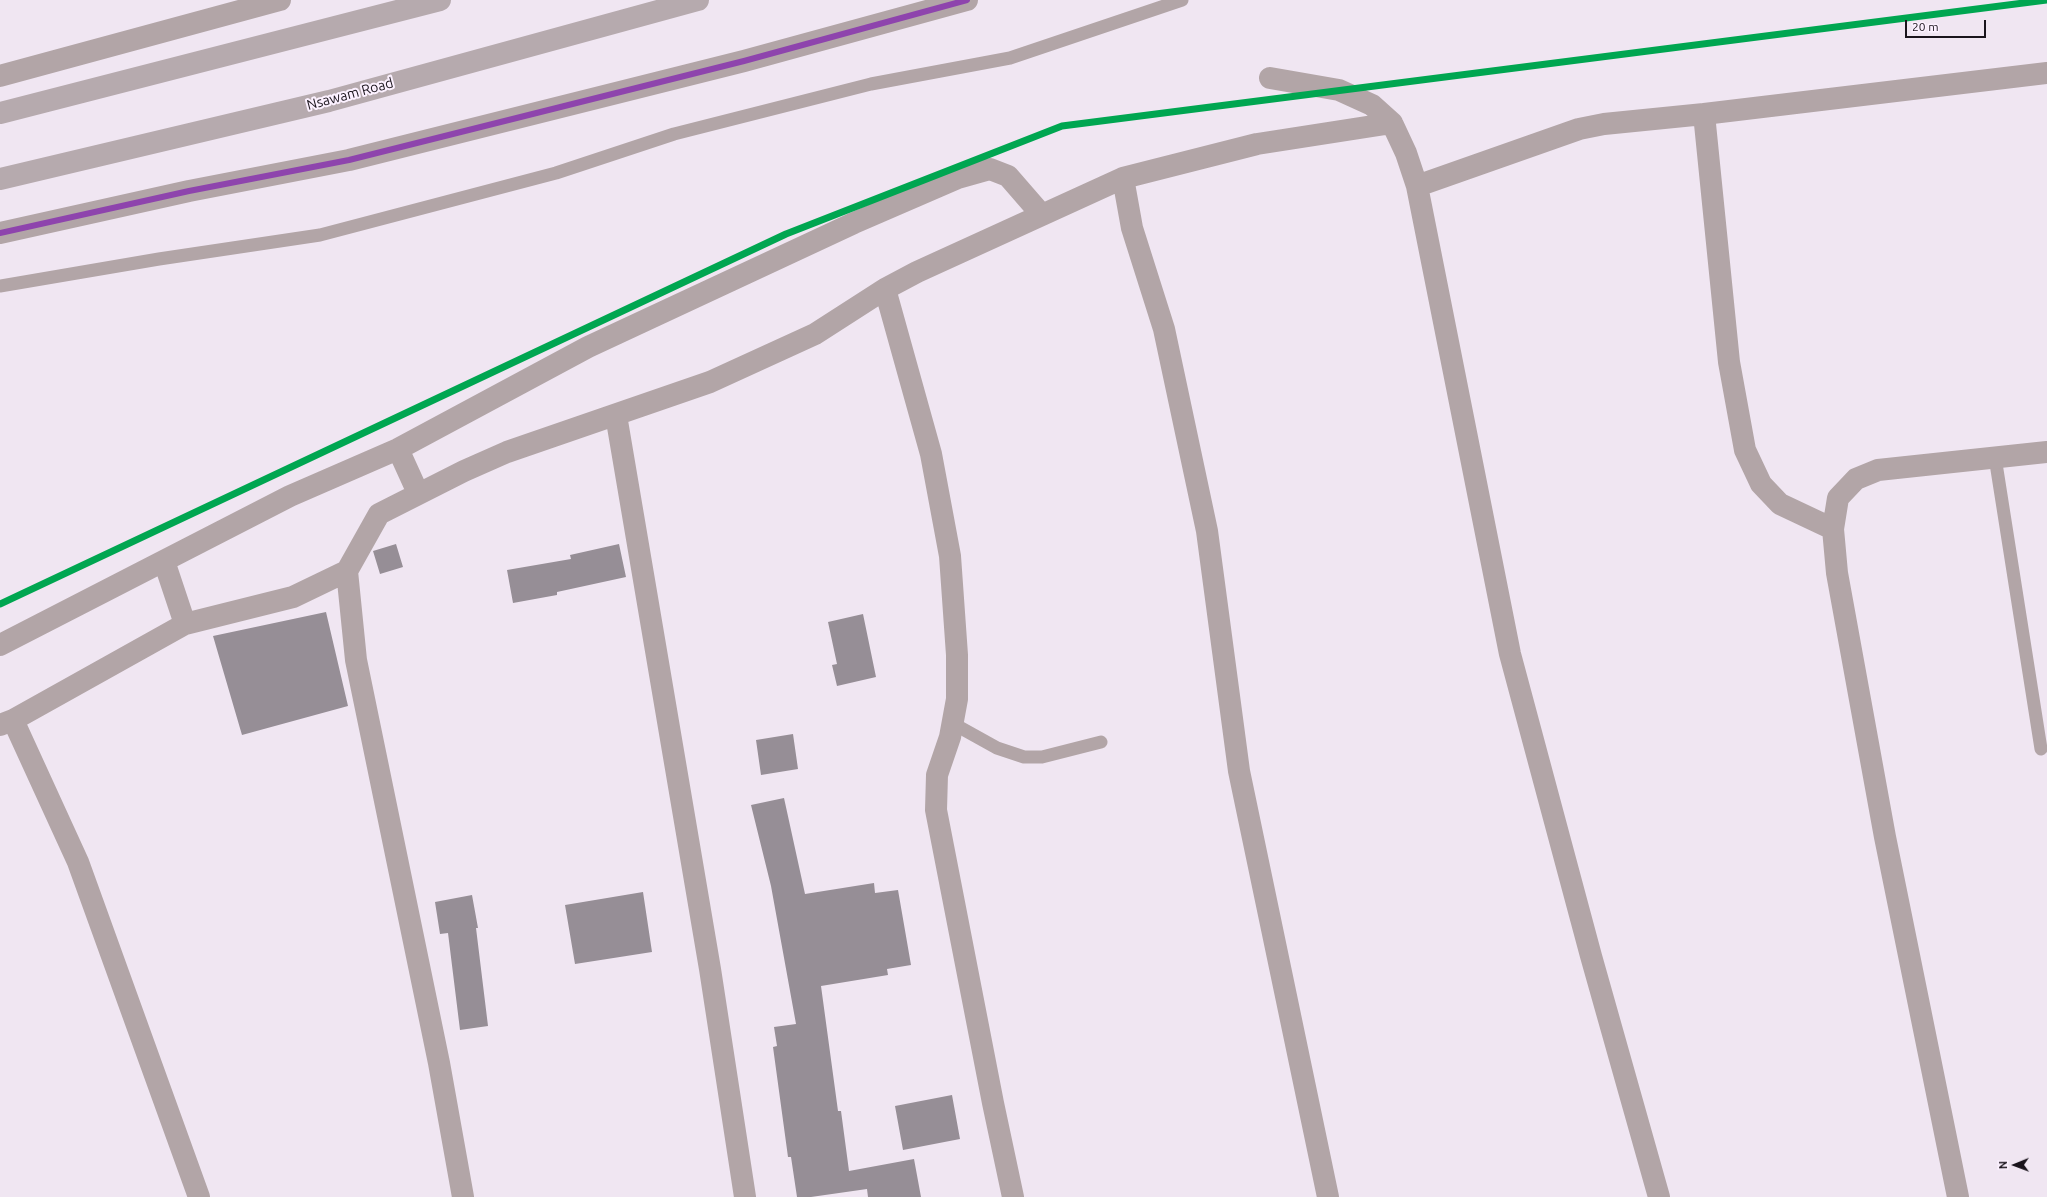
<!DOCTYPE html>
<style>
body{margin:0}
#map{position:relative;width:2047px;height:1197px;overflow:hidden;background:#f0e6f2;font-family:Ubuntu,sans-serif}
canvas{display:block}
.north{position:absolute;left:1995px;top:1145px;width:40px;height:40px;-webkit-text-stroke:3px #fcf1ff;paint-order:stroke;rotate:269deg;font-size:11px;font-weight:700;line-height:16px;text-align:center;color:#1a141c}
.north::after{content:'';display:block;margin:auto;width:14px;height:18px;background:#1a141c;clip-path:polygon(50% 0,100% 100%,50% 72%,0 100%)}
.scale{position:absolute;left:1905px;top:20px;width:81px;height:18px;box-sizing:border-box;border:2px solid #1a141c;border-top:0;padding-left:5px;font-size:12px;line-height:14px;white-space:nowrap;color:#1a141c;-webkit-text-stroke:3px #fcf1ff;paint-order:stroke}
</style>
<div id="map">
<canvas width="2047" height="1197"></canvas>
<div class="north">N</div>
<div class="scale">20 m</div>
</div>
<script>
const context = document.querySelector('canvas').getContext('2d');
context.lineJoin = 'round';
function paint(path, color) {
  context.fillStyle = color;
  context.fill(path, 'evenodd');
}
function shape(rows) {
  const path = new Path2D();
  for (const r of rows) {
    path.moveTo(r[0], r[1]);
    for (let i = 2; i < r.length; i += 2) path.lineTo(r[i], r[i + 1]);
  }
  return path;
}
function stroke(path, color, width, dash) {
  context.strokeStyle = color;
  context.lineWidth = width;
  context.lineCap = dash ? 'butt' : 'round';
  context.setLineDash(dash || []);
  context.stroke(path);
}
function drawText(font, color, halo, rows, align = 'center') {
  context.font = font + ' Ubuntu,sans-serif';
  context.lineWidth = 4;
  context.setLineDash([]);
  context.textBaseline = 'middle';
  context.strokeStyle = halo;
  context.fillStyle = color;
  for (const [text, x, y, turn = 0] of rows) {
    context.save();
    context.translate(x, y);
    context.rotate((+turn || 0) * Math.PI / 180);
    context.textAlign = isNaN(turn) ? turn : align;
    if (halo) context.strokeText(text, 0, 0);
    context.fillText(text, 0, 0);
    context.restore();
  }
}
paint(shape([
 [396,544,403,567,380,574,373,551],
 [619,544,626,577,557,592,557,595,513,603,507,570,571,559,570,555],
 [326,612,348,706,242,735,213,636],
 [863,614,876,677,837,686,832,665,837,664,828,622],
 [793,734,798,769,761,775,756,740],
 [784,798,805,894,874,883,875,893,898,890,911,965,887,969,888,975,821,986,838,1111,841,1111,849,1171,914,1159,921,1197,868,1197,867,1189,811,1197,797,1197,791,1157,788,1157,773,1047,777,1046,774,1027,796,1024,771,886,751,805],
 [643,892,652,952,575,964,565,905],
 [472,895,478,928,476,928,488,1026,460,1030,448,933,440,934,435,902],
 [952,1095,960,1139,903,1150,895,1106]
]), '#968e96');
stroke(shape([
 [0,286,159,259,320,235,556,173,674,134,871,84,1010,58,1182,0],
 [1995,457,2041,749],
 [952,723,997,748,1024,757,1042,757,1101,742]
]), '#b2a5a7', 13);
stroke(shape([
 [1270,78,1339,90,1372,105,1392,123,1406,153,1417,186,1510,654,1591,956,1659,1197],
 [1704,114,1729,362,1745,450,1761,484,1780,504,1833,529],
 [1123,178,1257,144,1392,123],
 [1417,186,1579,129,1604,124,1704,114,2047,73],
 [885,289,931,454,950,556,957,655,957,699,950,737,937,775,936,810,993,1103,1013,1197],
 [616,415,710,969,745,1197],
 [398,449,418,493],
 [164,561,185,624],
 [347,571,356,660,439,1063,463,1197],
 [0,645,290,496,398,449,588,347,854,223,958,178,990,169,1008,176,1041,214],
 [13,720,78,862,199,1197],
 [0,725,13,720,185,624,293,597,347,571,379,514,464,471,507,452,710,382,815,334,885,289,917,272,1123,178,1132,228,1164,329,1207,531,1239,771,1328,1197],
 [1958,1197,1885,837,1837,573,1833,529,1838,498,1856,479,1878,470,2047,452]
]), '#b2a5a7', 22);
stroke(shape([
 [0,76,280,0],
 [0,233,189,191,349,160,744,61,967,0]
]), '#b2a5a7', 22);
stroke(shape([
 [0,113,440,0],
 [0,179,329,101,698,0]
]), '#b6aaae', 22);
stroke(shape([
 [0,233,189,191,349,160,744,61,967,0]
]), '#8e44ad', 6);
stroke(shape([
 [0,604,786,234,1062,126,2047,0]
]), '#00a651', 7);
drawText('14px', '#1a141c', '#fcf1ff', [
 ["Nsawam Road",350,94,-15]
]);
</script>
